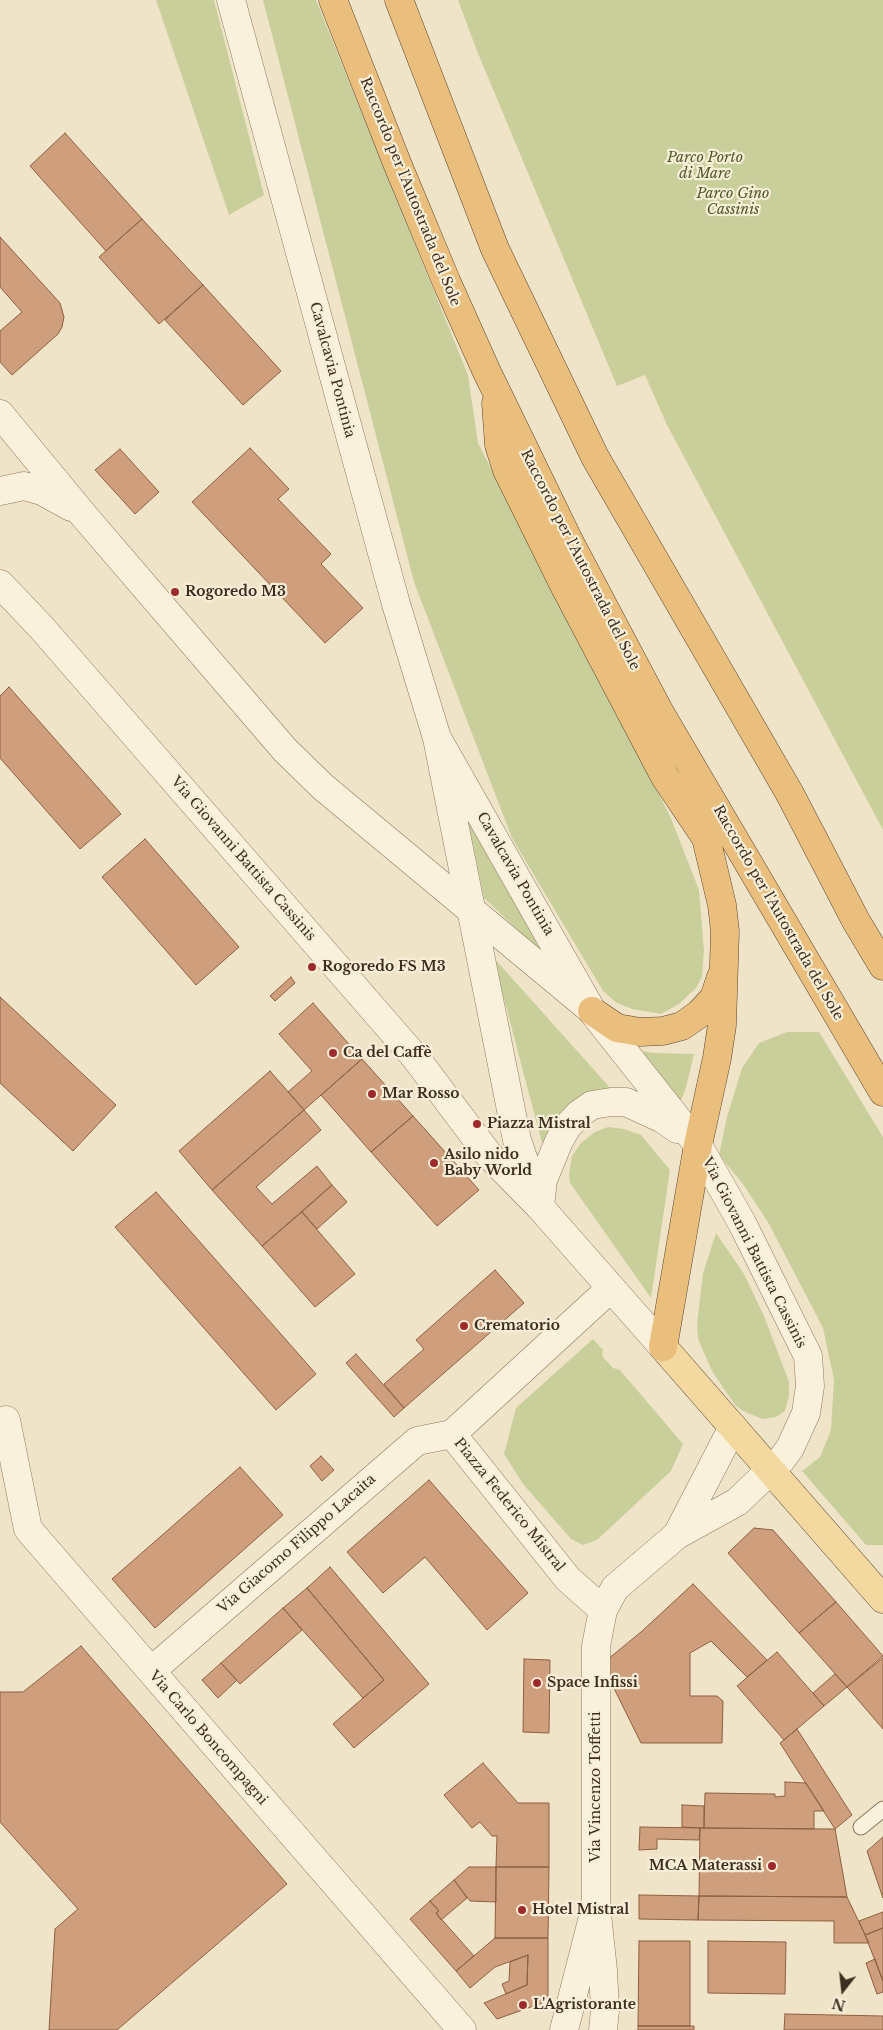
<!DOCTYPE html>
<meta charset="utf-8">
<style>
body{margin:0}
#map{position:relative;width:883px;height:2030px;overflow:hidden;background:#f0e4c8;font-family:"Libre Baskerville",serif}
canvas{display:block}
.north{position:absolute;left:818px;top:1965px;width:50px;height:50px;-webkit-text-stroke:4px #f7eed8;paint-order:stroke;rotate:196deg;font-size:14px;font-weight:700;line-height:20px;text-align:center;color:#3d2e20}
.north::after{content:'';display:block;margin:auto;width:18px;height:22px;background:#3d2e20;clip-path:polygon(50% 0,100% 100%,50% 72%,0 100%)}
</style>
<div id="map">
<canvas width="883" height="2030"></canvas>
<div class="north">N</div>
</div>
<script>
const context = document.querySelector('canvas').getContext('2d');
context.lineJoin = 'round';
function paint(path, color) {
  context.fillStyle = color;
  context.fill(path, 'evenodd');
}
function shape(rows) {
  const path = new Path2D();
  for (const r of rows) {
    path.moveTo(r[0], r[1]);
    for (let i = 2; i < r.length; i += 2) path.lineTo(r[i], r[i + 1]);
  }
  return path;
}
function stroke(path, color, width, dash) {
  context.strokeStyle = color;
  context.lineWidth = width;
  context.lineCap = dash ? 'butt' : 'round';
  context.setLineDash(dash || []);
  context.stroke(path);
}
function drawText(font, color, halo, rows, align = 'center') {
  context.font = font + ' "Libre Baskerville",serif';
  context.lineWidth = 4.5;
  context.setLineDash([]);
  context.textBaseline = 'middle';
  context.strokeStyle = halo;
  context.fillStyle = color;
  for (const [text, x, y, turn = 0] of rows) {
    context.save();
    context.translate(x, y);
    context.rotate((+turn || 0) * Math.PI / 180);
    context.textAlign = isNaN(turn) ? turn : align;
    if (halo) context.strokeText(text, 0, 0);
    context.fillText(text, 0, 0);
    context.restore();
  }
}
paint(shape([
 [156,0,214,0,264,195,229,215],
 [263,0,316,0,468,375,478,443,670,816,699,890,704,951,702,977,696,988,679,1004,661,1014,632,1009,617,1003,603,991,512,838,414,582],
 [458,0,883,0,883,830,667,425,645,375,617,386,477,51],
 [467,815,507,884,541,952,484,898],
 [493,957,613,1091,566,1109,552,1126,542,1143],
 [787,1032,819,1032,883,1137,883,1545,866,1545,802,1471,820,1457,831,1430,834,1380,823,1328,769,1224,743,1184,719,1155,727,1117,742,1068,759,1043],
 [642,1051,655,1053,694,1054,685,1091,680,1102],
 [608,1127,624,1129,641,1135,670,1170,651,1298,570,1183,569,1174,572,1156,581,1143,595,1132],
 [716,1233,744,1274,764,1316,789,1382,789,1395,785,1411,776,1417,762,1419,743,1411,735,1405,712,1371,698,1339,697,1324,703,1273],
 [593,1339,603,1350,602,1356,613,1368,620,1370,683,1444,671,1471,597,1540,583,1545,571,1539,523,1484,504,1454,516,1408]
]), '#c9cf9b');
const building = shape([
 [65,133,142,219,106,251,30,166,65,133],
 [142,219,203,285,159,324,99,257,142,219],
 [0,237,60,303,64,317,62,327,58,334,12,375,0,362,0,331,22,312,0,287,0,237],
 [203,285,281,371,243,405,165,320,203,285],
 [250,448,289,489,278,499,331,554,321,564,363,608,325,643,192,502,250,448],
 [120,449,159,492,135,514,95,470,120,449],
 [9,687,121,814,80,849,0,758,0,696,9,687],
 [145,839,239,947,196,985,102,877,145,839],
 [291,977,295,983,275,1001,270,996,291,977],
 [0,997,116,1105,73,1151,0,1083,0,997],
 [313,1003,362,1059,304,1110,288,1092,312,1071,279,1034,313,1003],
 [362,1059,413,1116,371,1152,321,1095,362,1059],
 [270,1071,304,1110,212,1190,179,1151,270,1071],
 [304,1110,321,1130,256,1187,272,1204,317,1166,332,1185,262,1246,212,1190,304,1110],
 [413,1116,479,1190,437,1226,371,1152,413,1116],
 [332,1185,347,1202,317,1229,302,1212,332,1185],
 [156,1192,316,1374,276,1410,115,1227,156,1192],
 [302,1212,355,1274,315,1307,262,1246,302,1212],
 [495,1270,524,1303,404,1408,384,1384,424,1349,416,1340,495,1270],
 [356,1354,404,1408,394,1417,346,1363,356,1354],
 [321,1456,334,1470,322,1481,310,1466,321,1456],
 [240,1467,283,1515,155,1628,112,1579,240,1467],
 [429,1480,528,1593,487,1630,425,1557,383,1593,347,1552,429,1480],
 [754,1528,773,1530,836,1602,799,1633,728,1553,754,1528],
 [330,1567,429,1684,354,1748,333,1724,384,1680,307,1588,330,1567],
 [693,1584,767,1660,747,1677,711,1641,690,1653,690,1696,717,1696,723,1701,722,1743,641,1743,602,1664,641,1632,693,1584],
 [307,1588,384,1680,363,1698,283,1608,307,1588],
 [836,1602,883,1656,847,1687,799,1633,836,1602],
 [283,1608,302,1630,240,1684,221,1663,283,1608],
 [81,1646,287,1884,117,2030,49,2030,55,1929,78,1909,0,1822,0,1692,23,1692,81,1646],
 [777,1652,824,1706,784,1740,737,1686,777,1652],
 [883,1658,883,1729,847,1687,883,1658],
 [524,1659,550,1660,549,1733,523,1732,524,1659],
 [221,1663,237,1680,218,1698,202,1680,221,1663],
 [835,1674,847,1687,824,1706,813,1693,835,1674],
 [797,1729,852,1815,835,1829,780,1743,797,1729],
 [483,1763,518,1803,549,1803,549,1867,496,1867,497,1836,492,1836,480,1822,472,1828,444,1795,483,1763],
 [785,1782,806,1783,824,1811,814,1811,814,1829,704,1828,705,1793,775,1794,775,1797,785,1796,785,1782],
 [682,1805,704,1806,704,1828,682,1827,682,1805],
 [640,1827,700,1828,699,1840,657,1839,657,1849,639,1850,640,1827],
 [700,1828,835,1829,847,1897,699,1896,700,1828],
 [883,1837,883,1898,867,1851,883,1837],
 [469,1867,496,1867,496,1902,470,1901,454,1880,469,1867],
 [496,1867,549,1867,548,1938,495,1938,496,1867],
 [454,1880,467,1898,441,1920,436,1913,439,1911,430,1901,454,1880],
 [639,1895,699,1896,698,1920,639,1919,639,1895],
 [699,1896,847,1897,869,1943,834,1943,834,1921,698,1920,699,1896],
 [430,1901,439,1911,436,1913,474,1956,456,1971,410,1919,430,1901],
 [883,1912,883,1928,865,1935,859,1921,883,1912],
 [883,1928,883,1981,865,1935,883,1928],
 [495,1938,548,1938,548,2001,497,2019,484,2003,527,1985,528,1955,495,1967,470,1988,456,1971,495,1938],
 [639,1941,690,1941,690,2026,638,2026,639,1941],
 [708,1941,786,1942,785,1994,708,1993,708,1941],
 [528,1955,527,1985,506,1994,502,1984,509,1981,510,1962,528,1955],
 [875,1959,883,1981,883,1992,877,1994,866,1963,875,1959],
 [785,2014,883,2016,883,2030,784,2030,785,2014],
 [638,2026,694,2026,694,2030,638,2030,638,2026]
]);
paint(building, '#cf9f7d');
stroke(building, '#8d5f41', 1);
const service = shape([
 [861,1827,883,1809]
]);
const minor = shape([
 [0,414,85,517,285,750,323,787,589,1008],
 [0,491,24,486,42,491,71,507],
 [0,584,41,627,415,1057,488,1154,540,1207],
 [6,1420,28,1529,462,2030],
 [452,1434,568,1579,603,1610],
 [452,1434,611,1288],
 [151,1671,417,1441,452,1434]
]);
const tertiary = shape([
 [231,0,396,604,437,738,517,1140,540,1207,663,1347],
 [437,738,592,1011,698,1145,742,1223,808,1356,810,1386,806,1413,790,1448,781,1460,737,1502,677,1535,615,1588,603,1610,596,1646,596,1905,603,1970,605,2010,603,2030],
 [540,1206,543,1180,559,1141,567,1127,579,1114,592,1105,611,1102,626,1102,663,1119,677,1129],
 [677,1535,733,1427],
 [564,2030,592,1921]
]);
const primary = shape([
 [663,1347,883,1599]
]);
const trunk = shape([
 [333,0,397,163,447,283,486,370,569,541,659,711,883,1092],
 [399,0,495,249,595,457,790,794,856,921,883,966],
 [496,403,499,445,507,470,565,587,665,777,706,838,722,905,725,931,722,1025,717,1058,698,1145,663,1347],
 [592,1011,617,1028,640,1032,663,1031,682,1026,699,1014,714,998,721,977]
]);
stroke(service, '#8d765c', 17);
stroke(minor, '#8d765c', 29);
stroke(tertiary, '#8d765c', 29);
stroke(primary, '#5b4430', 29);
stroke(trunk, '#5b4430', 29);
stroke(service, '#faf1dc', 15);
stroke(minor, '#faf1dc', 28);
stroke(tertiary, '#faf1dc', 28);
stroke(primary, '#f3d9a0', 28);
stroke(trunk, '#eabe7c', 28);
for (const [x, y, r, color] of [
 [175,592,5,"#9e2a2b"],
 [312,967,5,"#9e2a2b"],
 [333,1053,5,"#9e2a2b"],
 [372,1094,5,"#9e2a2b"],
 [477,1124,5,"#9e2a2b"],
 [434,1163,5,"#9e2a2b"],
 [464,1326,5,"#9e2a2b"],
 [537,1683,5,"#9e2a2b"],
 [772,1866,5,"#9e2a2b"],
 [522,1910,5,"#9e2a2b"],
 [523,2005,5,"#9e2a2b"]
]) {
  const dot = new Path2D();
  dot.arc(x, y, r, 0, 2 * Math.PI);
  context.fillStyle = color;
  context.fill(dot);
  stroke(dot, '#f7eed8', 2);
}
drawText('italic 14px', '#4d5a26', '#f7eed8', [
 ["Parco Porto",705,158],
 ["di Mare",705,174],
 ["Parco Gino",733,194],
 ["Cassinis",733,210]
]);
drawText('14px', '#3d2e20', '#f7eed8', [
 ["Raccordo per l'Autostrada del Sole",410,192,68],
 ["Cavalcavia Pontinia",332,370,75],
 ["Raccordo per l'Autostrada del Sole",580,560,63],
 ["Via Giovanni Battista Cassinis",243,859,49],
 ["Cavalcavia Pontinia",515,874,60],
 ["Raccordo per l'Autostrada del Sole",778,913,60],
 ["Via Giovanni Battista Cassinis",754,1253,63],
 ["Piazza Federico Mistral",509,1505,51],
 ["Via Giacomo Filippo Lacaita",297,1544,-41],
 ["Via Carlo Boncompagni",208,1738,49],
 ["Via Vincenzo Toffetti",596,1787,-90]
]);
drawText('bold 14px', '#3d2e20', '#f7eed8', [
 ["Rogoredo M3",185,592],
 ["Rogoredo FS M3",322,967],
 ["Ca del Caffè",343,1053],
 ["Mar Rosso",382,1094],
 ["Piazza Mistral",487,1124],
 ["Asilo nido",444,1155],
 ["Baby World",444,1171],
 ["Crematorio",474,1326],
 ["Space Infissi",547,1683],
 ["MCA Materassi",762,1866,"right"],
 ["Hotel Mistral",532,1910],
 ["L'Agristorante",533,2005]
], 'left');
</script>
